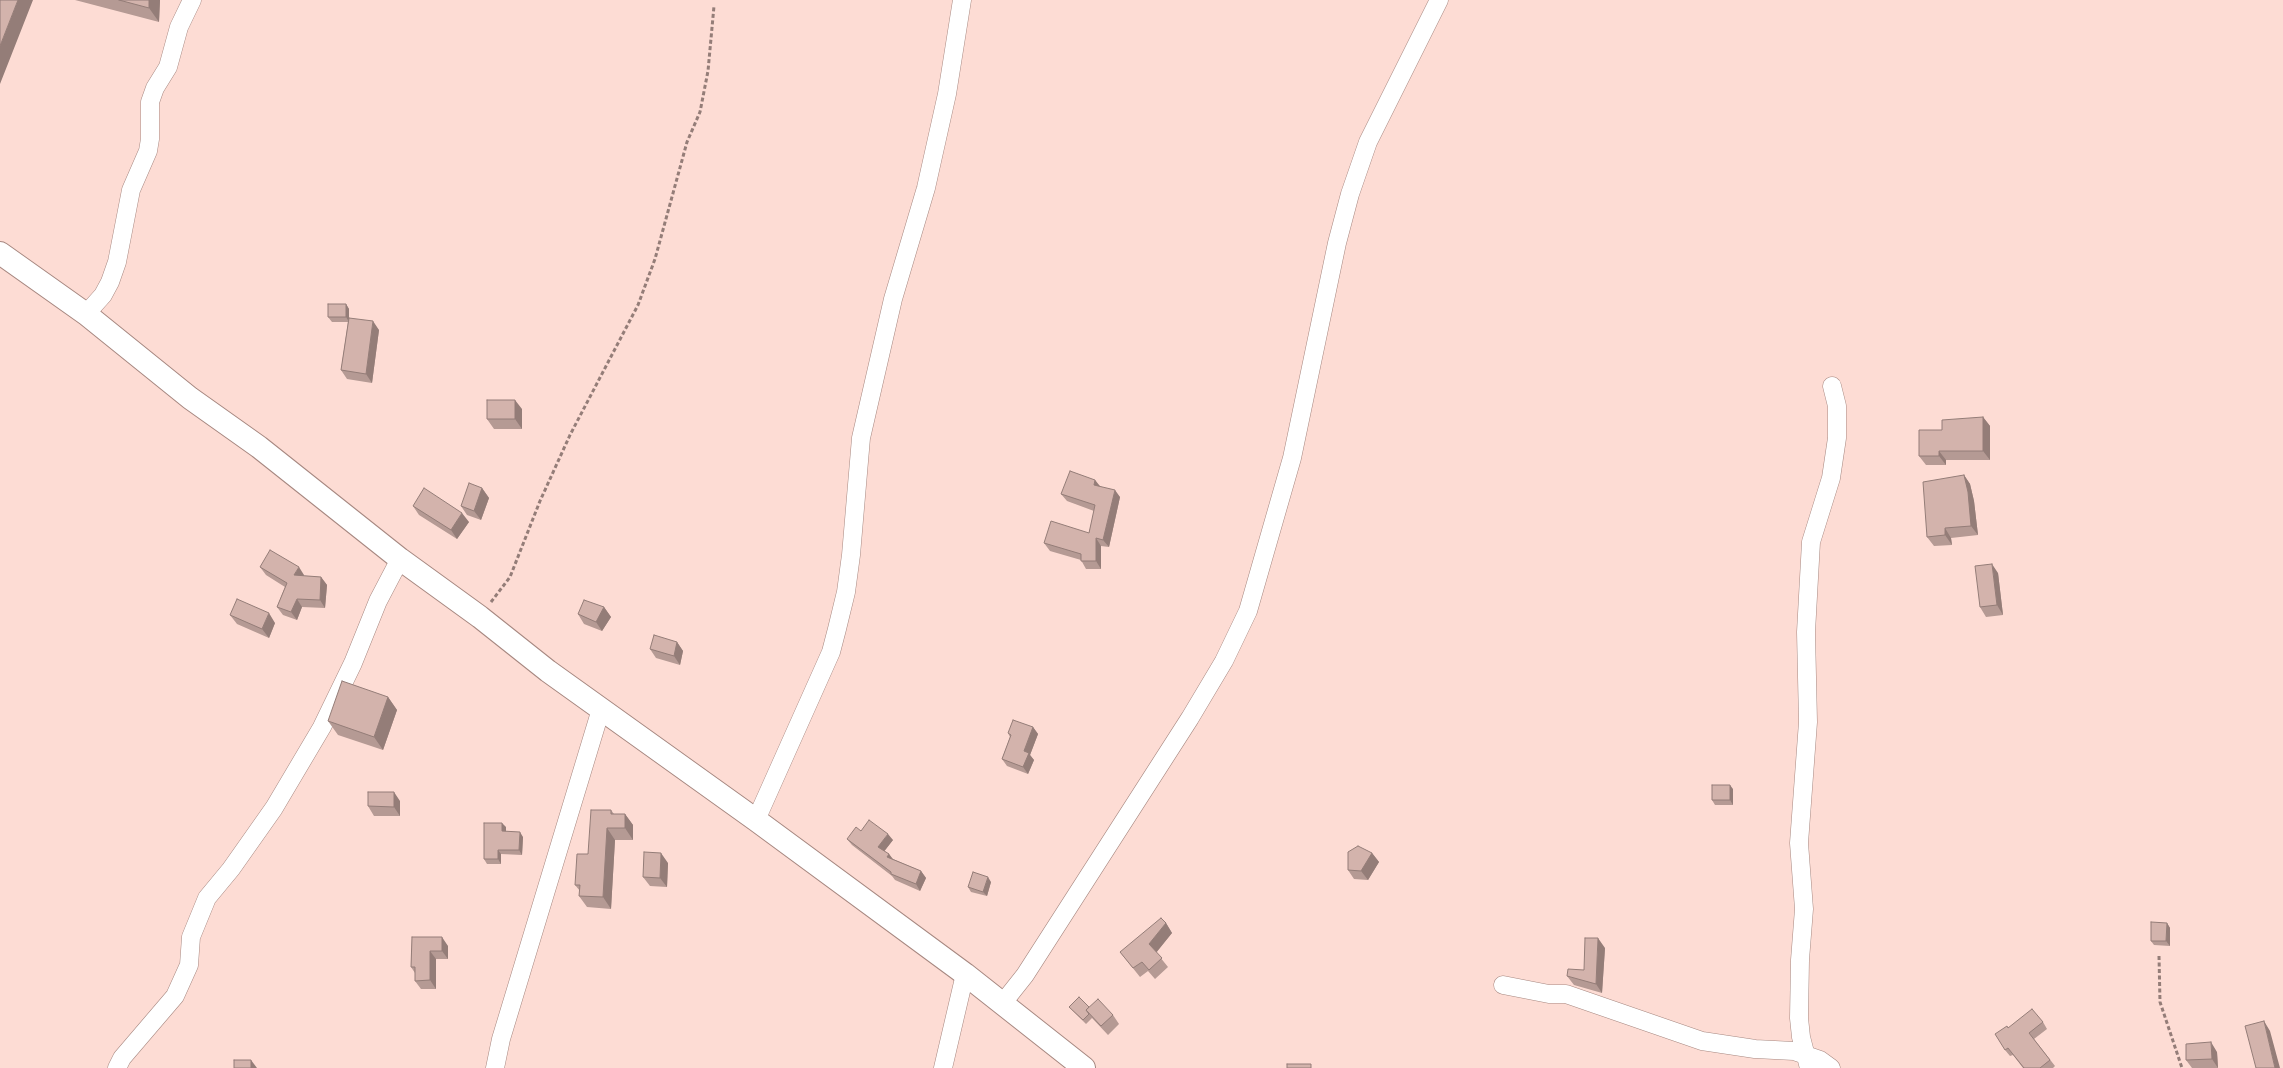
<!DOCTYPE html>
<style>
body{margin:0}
canvas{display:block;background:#fddcd4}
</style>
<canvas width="2283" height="1068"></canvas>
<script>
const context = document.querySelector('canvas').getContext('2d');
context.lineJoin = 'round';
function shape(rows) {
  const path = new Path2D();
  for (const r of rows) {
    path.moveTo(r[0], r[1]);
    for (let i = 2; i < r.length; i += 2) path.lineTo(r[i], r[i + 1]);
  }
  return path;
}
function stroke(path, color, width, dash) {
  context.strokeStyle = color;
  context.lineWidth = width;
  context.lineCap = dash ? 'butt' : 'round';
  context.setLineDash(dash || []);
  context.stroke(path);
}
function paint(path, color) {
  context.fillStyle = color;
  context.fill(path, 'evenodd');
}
const minor = shape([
 [86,314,103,295,110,282,117,262,131,190,148,151,150,139,150,102,155,88,168,67,179,27,192,0],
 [756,820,831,652,837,629,846,592,851,555,861,438,893,299,926,188,947,94,962,0],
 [1503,985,1549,994,1566,994,1702,1041,1755,1049,1794,1051,1820,1060,1831,1068],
 [1002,1004,1025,975,1190,718,1224,661,1248,611,1292,458,1337,243,1350,194,1368,142,1439,0],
 [117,1068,122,1058,175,996,189,965,191,937,207,898,231,869,274,808,322,727,353,663,378,601,400,559],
 [495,1068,501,1039,601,709],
 [943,1068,965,974],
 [1809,1068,1801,1037,1799,1018,1800,960,1804,909,1799,843,1808,722,1806,632,1811,542,1831,478,1837,438,1837,406,1832,386]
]);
const major = shape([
 [0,253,86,314,190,398,259,447,400,559,480,617,548,671,756,820,965,974,1084,1068]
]);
stroke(minor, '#a78881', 19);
stroke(major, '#a78881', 24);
stroke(shape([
 [491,602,510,577,540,501,570,435,638,305,655,259,687,142,700,112,708,71,714,6],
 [2159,956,2160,1002,2182,1068]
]), '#947d78', 3, [4, 2.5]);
stroke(minor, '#fff', 18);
stroke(major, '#fff', 22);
paint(shape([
 [75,0,160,0,159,22],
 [346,304,349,309,349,318,379,330,372,383,347,379,341,370,348,322,332,322,328,317],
 [522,409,522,429,494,429,487,419],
 [1983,417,1990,426,1990,460,1946,460,1946,465,1926,465,1919,456],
 [1964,475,1970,484,1974,501,1978,535,1951,538,1952,545,1934,546,1927,537],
 [1095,480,1100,486,1120,497,1109,547,1101,546,1101,569,1086,569,1081,560,1050,551,1044,543,1089,533,1094,511,1067,501,1061,494],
 [482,488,489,498,481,520,467,515,461,506],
 [413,506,469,522,457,539,419,515],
 [260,567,304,575,304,576,321,577,327,585,325,608,302,607,297,620,283,615,277,607,285,587,266,575],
 [1998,573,2003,615,1986,617,1980,607],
 [604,607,611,617,602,631,584,624,578,614],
 [230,615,275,623,269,638,237,624],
 [677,642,683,651,680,665,656,658,650,649],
 [388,697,397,710,383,750,338,735,328,721],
 [1033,727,1038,734,1030,755,1034,760,1028,774,1007,766,1002,759,1010,737,1008,733],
 [1733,789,1733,805,1715,805,1712,800],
 [400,801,400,816,374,816,368,806],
 [611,810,614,814,625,814,633,825,633,840,615,840,611,909,587,907,579,896,580,891,575,885,588,854],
 [506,827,506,832,523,837,522,855,501,854,501,864,487,864,484,859],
 [861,831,893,840,884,851,889,854,893,859,921,871,926,878,920,891,895,880,892,876,852,845,847,839],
 [1372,853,1379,862,1368,880,1354,879,1348,870],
 [668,863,667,887,650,886,643,877],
 [991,882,987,896,971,892,968,887],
 [1166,923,1172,933,1156,952,1168,967,1155,979,1148,971,1140,977,1120,952],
 [2167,923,2170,928,2170,946,2154,945,2151,941],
 [412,937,448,946,448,959,436,959,436,989,421,989,415,981,415,973,411,967],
 [1605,948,1602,993,1574,985,1567,976,1584,970],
 [1069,1007,1089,1007,1113,1015,1119,1024,1108,1035,1092,1018,1086,1024],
 [2043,1022,2047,1029,2034,1039,2055,1066,2053,1068,2023,1068,2013,1055,2010,1056,2005,1050,2008,1028],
 [2217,1052,2218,1068,2192,1068,2186,1060]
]), '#b59a94');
paint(shape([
 [18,0,33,0,0,84,0,46],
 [149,0,160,0,159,22,149,8],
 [346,304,349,309,349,322,346,317],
 [373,321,379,330,372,383,366,374],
 [515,400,522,409,522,429,515,419],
 [1983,417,1990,426,1990,460,1983,451],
 [1939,451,1946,460,1946,465,1939,456],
 [1964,475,1970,484,1974,501,1978,535,1971,526],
 [1095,480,1101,488,1094,485],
 [482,488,489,498,481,520,474,511],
 [1115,490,1120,497,1109,547,1103,540],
 [462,513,469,522,457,539,451,530],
 [1945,528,1951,538,1952,545,1945,535],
 [1096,538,1101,546,1101,569,1096,561],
 [1992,564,1998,573,2003,615,1997,605],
 [299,567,304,575,299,584,294,575],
 [321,577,327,585,325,608,320,600],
 [297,599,302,607,297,620,291,612],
 [604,607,611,617,602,631,596,622],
 [269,613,275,623,269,638,262,629],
 [677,642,683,651,680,665,674,656],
 [388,697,397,710,383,750,374,737],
 [1033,727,1038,734,1030,755,1034,760,1028,774,1023,767,1024,751],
 [1730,785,1733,789,1733,805,1730,800],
 [394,792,400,801,400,816,394,807],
 [625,814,633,825,633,840,625,828],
 [502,823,506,827,506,836,502,831],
 [607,828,615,840,611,909,603,897],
 [520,832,523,837,522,855,519,850],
 [888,834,893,840,883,853,878,847],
 [498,850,501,854,501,864,498,859],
 [661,853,668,863,667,887,660,878],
 [1372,853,1379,862,1368,880,1361,871],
 [889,854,894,861,887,857],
 [921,871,926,878,920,891,916,884],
 [988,877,991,882,987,896,983,892],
 [1166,923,1172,933,1156,953,1149,944],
 [2167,923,2170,928,2170,946,2166,941],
 [442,937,448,946,448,959,442,951],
 [1598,938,1605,948,1602,993,1596,984],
 [430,951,436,959,436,989,430,980],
 [2264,1021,2270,1031,2280,1068,2275,1068],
 [2211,1042,2217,1052,2218,1068,2212,1059],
 [251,1060,257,1068,251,1068]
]), '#947d78');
const building = shape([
 [0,0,18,0,0,46,0,0],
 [119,0,149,0,149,8,119,0],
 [328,304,346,304,346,317,328,317,328,304],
 [349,318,373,321,366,374,341,370,349,318],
 [487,400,515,400,515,419,487,419,487,400],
 [1983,417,1983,451,1939,451,1939,456,1919,456,1919,430,1942,430,1942,420,1983,417],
 [1070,471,1095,480,1094,485,1115,490,1103,540,1096,538,1096,561,1081,561,1081,554,1044,543,1051,521,1089,533,1095,505,1061,494,1070,471],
 [1964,475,1968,492,1971,526,1945,528,1945,535,1927,537,1923,482,1964,475],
 [469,483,482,488,474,511,461,506,469,483],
 [424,488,462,513,451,530,413,506,424,488],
 [270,550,299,567,294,575,321,577,320,600,297,599,291,612,277,607,287,583,260,567,270,550],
 [1992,564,1997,605,1980,607,1975,566,1992,564],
 [237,599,269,613,262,629,230,615,237,599],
 [584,600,604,607,596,622,578,614,584,600],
 [654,635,677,642,674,656,650,649,654,635],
 [342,681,388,697,374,737,328,721,342,681],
 [1013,720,1033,727,1024,751,1029,753,1023,767,1002,759,1011,735,1008,733,1013,720],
 [1712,785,1730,785,1730,800,1712,800,1712,785],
 [368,792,394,792,394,807,368,806,368,792],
 [591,810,611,810,611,814,625,814,625,828,607,828,603,897,579,896,580,885,575,885,577,854,588,854,591,810],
 [869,820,888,834,878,847,889,854,887,857,921,871,916,884,891,874,891,872,847,839,856,827,861,831,869,820],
 [484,823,502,823,502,831,520,832,519,850,498,850,498,859,484,859,484,823],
 [1358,846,1372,853,1361,871,1348,870,1348,852,1358,846],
 [644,852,661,853,660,878,643,877,644,852],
 [973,872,988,877,983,892,968,887,973,872],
 [1161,918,1166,923,1149,944,1162,958,1149,970,1142,962,1133,968,1120,952,1161,918],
 [2151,922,2167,923,2166,941,2151,941,2151,922],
 [412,937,442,937,442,951,430,951,430,980,415,981,415,967,411,967,412,937],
 [1585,938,1598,938,1596,984,1567,976,1568,969,1584,970,1585,938],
 [1079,997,1089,1007,1086,1010,1089,1014,1083,1020,1069,1007,1079,997],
 [1098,999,1113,1015,1101,1026,1086,1010,1098,999],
 [2032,1009,2043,1022,2029,1033,2050,1060,2040,1068,2024,1068,2008,1048,2005,1050,1995,1034,2007,1026,2008,1028,2032,1009],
 [2264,1021,2275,1068,2256,1068,2245,1026,2264,1021],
 [2211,1042,2212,1059,2186,1060,2186,1044,2211,1042],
 [234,1060,251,1060,251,1068,234,1068,234,1060],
 [1287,1064,1311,1064,1311,1068,1287,1068,1287,1064]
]);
paint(building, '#d3b3ac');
stroke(building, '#947d78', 1);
</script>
